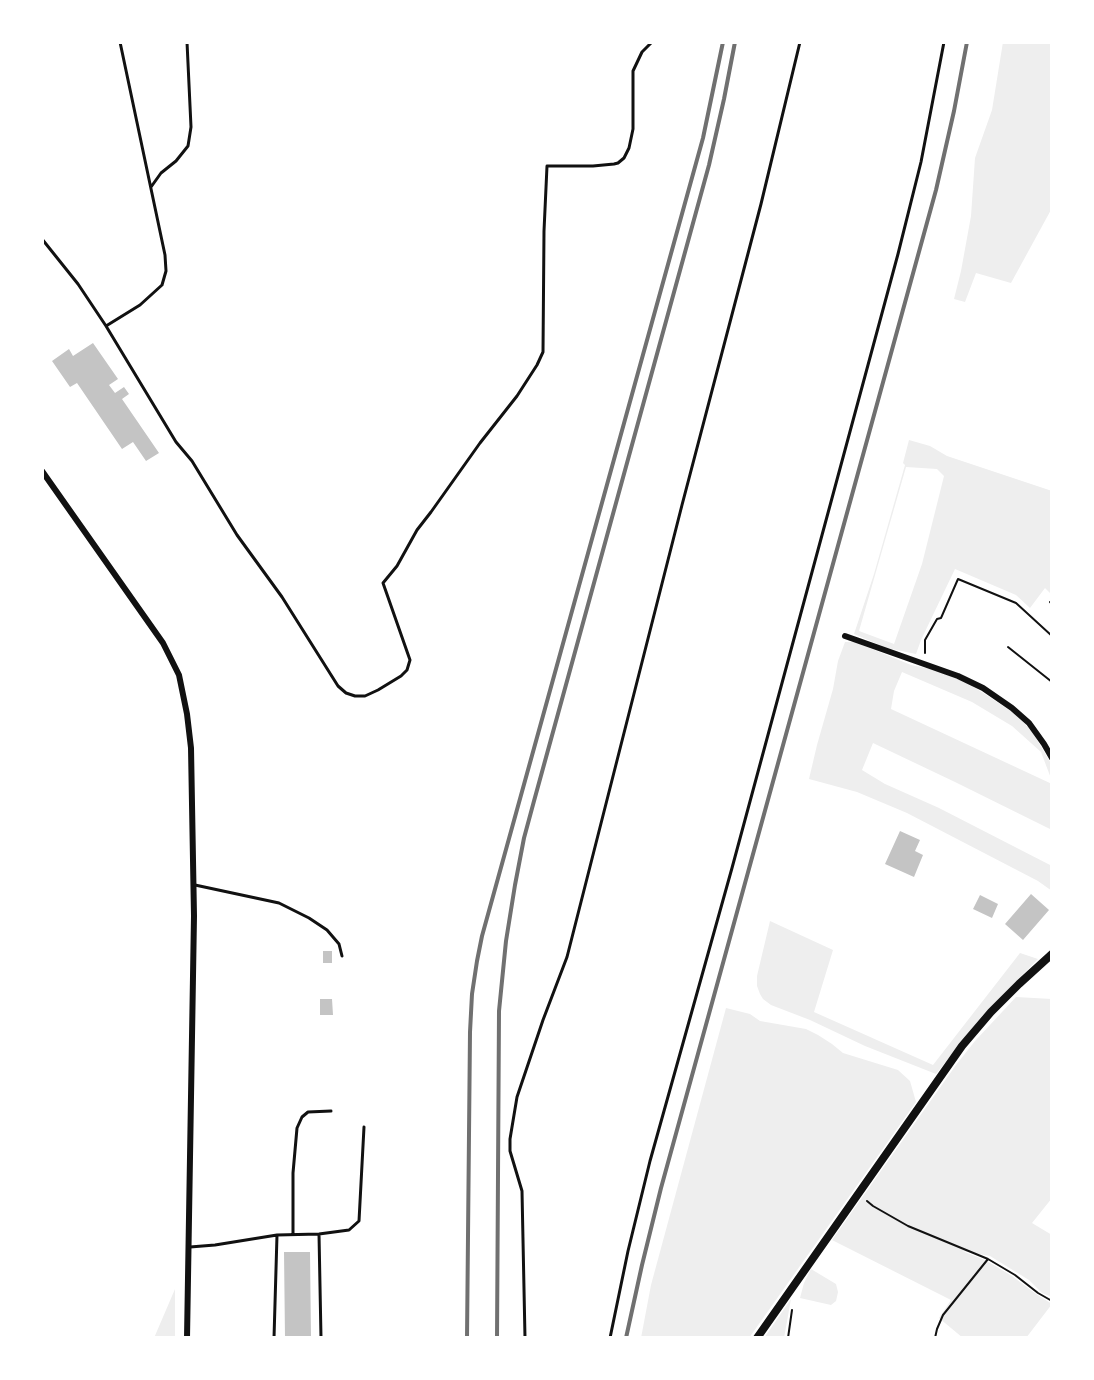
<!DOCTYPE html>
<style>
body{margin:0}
#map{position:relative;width:1094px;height:1380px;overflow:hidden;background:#fff;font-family:Arial,sans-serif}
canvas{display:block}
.frame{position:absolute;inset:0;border:44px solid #fff;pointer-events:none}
</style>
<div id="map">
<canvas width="1094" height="1380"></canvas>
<div class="frame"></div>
</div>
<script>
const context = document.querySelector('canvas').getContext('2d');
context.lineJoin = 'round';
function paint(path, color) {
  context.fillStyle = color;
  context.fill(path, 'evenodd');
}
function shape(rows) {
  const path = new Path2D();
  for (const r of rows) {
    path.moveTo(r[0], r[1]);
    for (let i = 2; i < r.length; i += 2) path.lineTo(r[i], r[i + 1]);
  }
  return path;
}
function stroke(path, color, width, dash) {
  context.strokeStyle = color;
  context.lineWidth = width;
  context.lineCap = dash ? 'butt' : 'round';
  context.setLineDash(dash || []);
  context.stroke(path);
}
paint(shape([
 [1003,42,1052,42,1052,208,1011,283,976,273,965,302,954,299,961,271,971,216,975,158,992,110],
 [909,440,930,446,947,456,1052,491,1052,595,1045,588,1030,608,1016,595,955,569,921,640,916,654,887,648,854,634,874,574,905,465,903,463],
 [906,467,937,469,944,476,922,564,894,644,859,631],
 [845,642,855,642,911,665,936,670,969,684,991,698,1015,714,1031,730,1052,765,1052,781,1041,752,1012,726,972,702,902,672,894,691,891,709,1052,784,1052,830,955,782,873,743,862,770,885,784,939,808,1052,866,1052,891,1038,881,907,813,857,792,809,779,817,745,833,689,838,661],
 [770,921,833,950,814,1012,933,1065,1020,953,1038,959,982,1016,936,1074,865,1046,810,1020,771,1005,763,999,760,994,757,986,757,976],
 [1016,997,1052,999,1052,1198,1032,1223,1052,1235,1052,1297,1042,1293,1029,1280,990,1256,962,1251,985,1260,1012,1276,1036,1294,1052,1304,1026,1338,963,1338,939,1318,951,1300,832,1240,956,1065,975,1041],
 [726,1008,750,1014,760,1021,806,1029,818,1035,832,1044,843,1053,898,1070,910,1081,916,1102,749,1338,641,1338,651,1285],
 [811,1269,836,1284,838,1292,836,1301,831,1305,800,1298,804,1283],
 [175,1289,175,1338,154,1338],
 [791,1299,784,1338,764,1338,769,1331]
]), '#eee');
paint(shape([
 [93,343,118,379,109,385,115,393,124,387,129,394,122,399,159,453,146,461,133,442,122,449,77,383,70,387,52,361,69,349,73,356],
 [900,831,920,840,915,851,923,855,914,877,885,864],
 [1031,894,1049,910,1023,940,1005,924],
 [980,895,998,904,992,918,973,909],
 [323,951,332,951,332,963,323,963],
 [320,999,332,999,333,1015,320,1015],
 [284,1252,310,1252,311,1338,285,1338]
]), '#c4c4c4');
stroke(shape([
 [1050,602,1052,604],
 [1008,647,1052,682],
 [925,653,925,640,937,619,941,618,958,579,1016,603,1052,636],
 [867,1201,873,1206,908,1226,988,1259,1015,1275,1038,1293,1052,1301],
 [788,1338,792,1310],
 [935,1338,937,1329,943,1315,988,1259]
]), '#111', 2);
stroke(shape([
 [151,187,161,173,176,161,188,146,191,127,187,42],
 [42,239,78,284,106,326,140,305,162,285,166,271,165,255,120,42],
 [106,326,176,442,192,461,237,535,282,597,338,686,346,693,355,696,365,696,378,690,401,676,407,670,410,660,383,583,397,566,417,530,431,512,480,443,517,396,537,365,543,352,544,231,547,166,593,166,614,164,618,163,624,158,629,148,633,129,633,71,642,52,652,42],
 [195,885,279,903,309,918,327,930,339,944,342,956],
 [293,1234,293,1173,297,1128,302,1117,308,1112,331,1111],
 [319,1234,321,1338],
 [190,1247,215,1245,277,1235,319,1234,349,1230,359,1221,364,1127],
 [274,1338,277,1235],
 [525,1338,522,1191,510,1151,510,1139,517,1097,543,1020,567,957,682,505,761,204,800,42],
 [610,1338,628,1251,650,1161,732,868,898,254,921,162,944,42]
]), '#111', 3);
stroke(shape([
 [42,471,163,643,179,675,187,714,191,748,194,916,187,1338],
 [845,636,958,676,983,688,1012,708,1029,723,1044,744,1052,758]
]), '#111', 6);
stroke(shape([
 [757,1338,962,1046,991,1012,1019,984,1052,954]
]), '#111', 8);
stroke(shape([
 [467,1338,470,1032,472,994,477,961,482,936,703,138,723,42],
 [497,1338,499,1011,506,941,515,885,524,838,534,801,709,165,724,99,735,42],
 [626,1338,642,1265,661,1188,936,190,954,111,967,42]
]), '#707070', 4);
</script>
